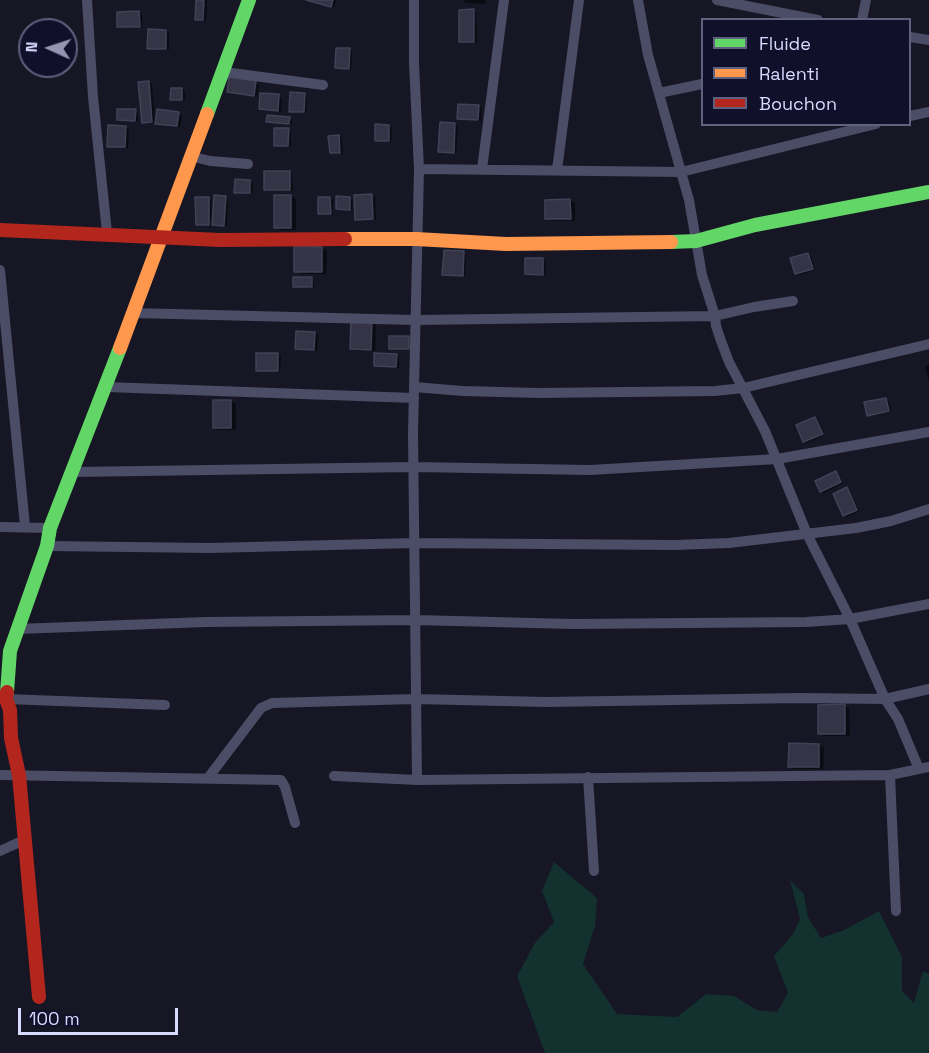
<!DOCTYPE html>
<style>
body{margin:0}
#map{position:relative;width:929px;height:1053px;overflow:hidden;background:#161624;font-family:"Space Grotesk",sans-serif}
canvas{display:block}
.legend{position:absolute;left:701px;top:18px;width:210px;height:108px;box-sizing:border-box;background:#10102a;border:2px solid #60617f;margin:0;padding:8px 10px;list-style:none;font-size:18px;color:#d9daff}
.legend li{display:flex;align-items:center;gap:12px;height:30px}
.legend b{width:30px;border:2px solid #60617f}
.north{position:absolute;left:18px;top:18px;width:60px;height:60px;box-sizing:border-box;background:#10102a;border:2px solid #60617f;border-radius:50%;rotate:273deg;font-size:16px;font-weight:700;line-height:24px;text-align:center;color:#d9daff}
.north::after{content:'';display:block;margin:auto;width:21px;height:27px;background:#9595b2;clip-path:polygon(50% 0,100% 100%,50% 72%,0 100%)}
.scale{position:absolute;left:18px;top:1008px;width:160px;height:27px;box-sizing:border-box;border:3px solid #d9daff;border-top:0;padding-left:8px;font-size:18px;line-height:21px;white-space:nowrap;color:#d9daff;-webkit-text-stroke:4px #10102a;paint-order:stroke}
</style>
<div id="map">
<canvas width="929" height="1053"></canvas>
<ul class="legend">
<li><b style="height:8px;background:#63d668"></b>Fluide</li>
<li><b style="height:8px;background:#ff974d"></b>Ralenti</li>
<li><b style="height:8px;background:#b3261e"></b>Bouchon</li>
</ul>
<div class="north">N</div>
<div class="scale">100 m</div>
</div>
<script>
const context = document.querySelector('canvas').getContext('2d');
context.lineJoin = 'round';
function paint(path, color) {
  context.fillStyle = color;
  context.fill(path, 'evenodd');
}
function shape(rows) {
  const path = new Path2D();
  for (const r of rows) {
    path.moveTo(r[0], r[1]);
    for (let i = 2; i < r.length; i += 2) path.lineTo(r[i], r[i + 1]);
  }
  return path;
}
function stroke(path, color, width, dash) {
  context.strokeStyle = color;
  context.lineWidth = width;
  context.lineCap = dash ? 'butt' : 'round';
  context.setLineDash(dash || []);
  context.stroke(path);
}
paint(shape([
 [554,862,597,898,595,926,583,964,617,1014,677,1017,706,994,734,996,757,1010,777,1012,788,993,774,956,793,934,800,919,790,880,804,894,808,917,821,938,844,930,879,911,902,957,902,991,914,1003,923,971,929,974,929,1053,545,1053,517,976,535,943,554,922,542,891]
]), '#13312e');
paint(shape([
 [198,0,207,0,206,21,197,19],
 [309,0,336,0,334,7],
 [463,0,486,0,486,4,466,3],
 [473,11,476,12,477,43,463,43,460,41],
 [139,13,142,15,142,28,122,28,119,27],
 [149,31,169,33,169,50,149,48],
 [350,50,352,52,351,70,336,68],
 [231,79,259,84,257,97,232,93],
 [149,82,152,84,155,123,146,123,143,122],
 [182,89,185,91,185,101,172,99],
 [262,94,282,98,281,112,260,108],
 [304,94,307,96,306,113,291,111],
 [479,106,482,108,481,121,459,118],
 [135,111,138,113,138,122,119,119],
 [158,111,182,115,180,127,157,123],
 [289,119,292,120,292,125,268,121],
 [455,125,458,126,456,153,443,153,440,151],
 [389,126,392,128,391,142,376,140],
 [126,127,129,129,128,148,108,146],
 [288,129,291,131,291,147,275,145],
 [339,137,342,138,343,154,334,154,331,153],
 [289,172,292,174,293,191,269,191,266,190],
 [250,182,253,183,252,194,236,192],
 [291,196,296,199,296,230,280,230,275,227],
 [372,196,375,197,376,219,359,220,356,219],
 [225,197,228,199,227,226,217,226,212,223,212,226,197,225,208,198,211,200,212,215,214,215],
 [330,198,333,200,333,215,323,215,320,213],
 [350,198,353,200,352,210,337,208],
 [570,200,575,203,575,221,552,221,547,219],
 [322,248,327,251,326,274,300,274,295,271],
 [464,253,466,255,465,276,444,274],
 [808,254,811,256,815,270,799,275,796,273],
 [543,260,546,262,545,275,526,273],
 [311,279,314,281,314,288,295,286],
 [371,322,376,325,375,351,356,351,352,348],
 [315,333,318,335,317,351,296,348],
 [278,355,281,356,280,372,258,370],
 [396,356,399,357,399,368,375,365],
 [929,365,929,383,925,366],
 [886,399,889,401,891,412,871,416,868,415],
 [231,401,236,404,236,430,219,430,214,427],
 [815,418,818,420,825,435,807,443,804,441],
 [836,472,838,474,843,483,824,493,821,491],
 [847,489,850,491,859,511,847,517,844,515],
 [844,706,849,708,850,736,825,736,820,734],
 [819,745,824,748,823,769,794,769,790,766]
]), '#0007');
const building = shape([
 [196,0,204,0,203,20,195,20,196,0],
 [306,0,333,0,331,7,306,0],
 [474,9,474,42,459,42,459,10,474,9],
 [139,11,140,27,117,27,117,12,139,11],
 [148,29,166,30,166,49,147,49,148,29],
 [336,48,350,48,349,69,335,68,336,48],
 [229,77,256,81,254,96,227,92,229,77],
 [149,81,152,122,142,123,138,82,149,81],
 [171,88,182,88,182,100,170,100,171,88],
 [290,92,305,93,304,112,289,112,290,92],
 [260,93,279,94,278,111,259,109,260,93],
 [458,104,479,105,478,120,457,119,458,104],
 [117,109,136,109,135,121,117,120,117,109],
 [157,109,179,112,177,126,155,124,157,109],
 [267,115,290,117,289,124,266,122,267,115],
 [440,122,455,123,454,153,438,152,440,122],
 [375,124,389,125,389,141,375,141,375,124],
 [108,125,126,126,125,147,107,147,108,125],
 [274,128,289,128,288,146,274,146,274,128],
 [339,135,340,153,330,153,328,136,339,135],
 [264,171,290,171,290,190,264,190,264,171],
 [235,179,250,180,250,193,234,193,235,179],
 [372,194,373,219,355,220,354,195,372,194],
 [214,195,226,196,224,226,212,225,214,195],
 [274,195,291,195,291,228,274,228,274,195],
 [336,196,350,197,350,210,336,209,336,196],
 [195,197,209,197,209,225,196,225,195,197],
 [318,197,330,197,331,214,318,214,318,197],
 [570,199,571,219,545,219,545,200,570,199],
 [294,246,322,247,322,272,294,272,294,246],
 [444,250,464,251,463,276,442,275,444,250],
 [808,253,813,269,795,274,790,258,808,253],
 [525,258,543,258,543,275,525,274,525,258],
 [293,277,312,277,312,287,293,287,293,277],
 [351,320,372,321,371,350,350,349,351,320],
 [296,331,315,332,314,350,295,349,296,331],
 [389,336,409,336,409,349,389,349,389,336],
 [256,353,278,353,278,371,256,371,256,353],
 [374,353,397,354,396,367,374,366,374,353],
 [886,398,889,411,867,416,864,402,886,398],
 [213,400,231,400,231,428,213,428,213,400],
 [815,417,823,434,803,442,796,425,815,417],
 [836,471,841,482,820,492,815,481,836,471],
 [847,487,857,510,843,516,833,494,847,487],
 [845,704,845,734,818,734,818,705,845,704],
 [789,743,819,744,819,767,788,767,789,743]
]);
paint(building, '#343446');
stroke(building, '#424158', 1.5);
stroke(shape([
 [87,0,93,97,107,233],
 [414,0,414,63,419,169,413,433,417,780],
 [638,0,648,55,689,200,702,275,715,316,716,326,721,341,729,362,765,431,807,534,850,619,885,699,898,719,919,769],
 [717,0,818,20],
 [862,20,866,0],
 [910,37,929,40],
 [224,72,323,85],
 [659,93,702,84],
 [910,116,929,112],
 [190,156,210,161,248,164],
 [419,169,681,172,876,124],
 [482,169,504,0],
 [557,170,579,0],
 [0,270,25,526],
 [133,313,415,320,715,316,754,307,793,301],
 [106,387,414,398],
 [414,387,463,391,538,393,715,391,743,388,929,344],
 [73,472,414,467,590,470,777,459,929,432],
 [0,527,50,528],
 [47,546,210,548,414,543,675,545,729,543,856,528,891,521,929,509],
 [17,629,206,622,415,620,573,624,806,622,850,619,929,604],
 [6,699,165,705],
 [0,775,281,780,285,787,295,823],
 [890,775,896,911],
 [334,776,417,780,890,775,929,767],
 [588,777,594,871],
 [208,778,261,708,272,703,415,699,547,702,800,698,885,699,929,689],
 [0,851,24,840]
]), '#4b4c65', 10);
stroke(shape([
 [207,114,249,0],
 [671,242,696,241,755,225,929,192],
 [7,692,10,651,47,546,50,528,120,348]
]), '#63d668', 14);
stroke(shape([
 [345,239,416,239,506,244,671,242],
 [120,348,207,114]
]), '#ff974d', 14);
stroke(shape([
 [0,230,220,240,345,239],
 [7,692,6,699,10,710,11,738,19,775,39,997]
]), '#b3261e', 14);
</script>
